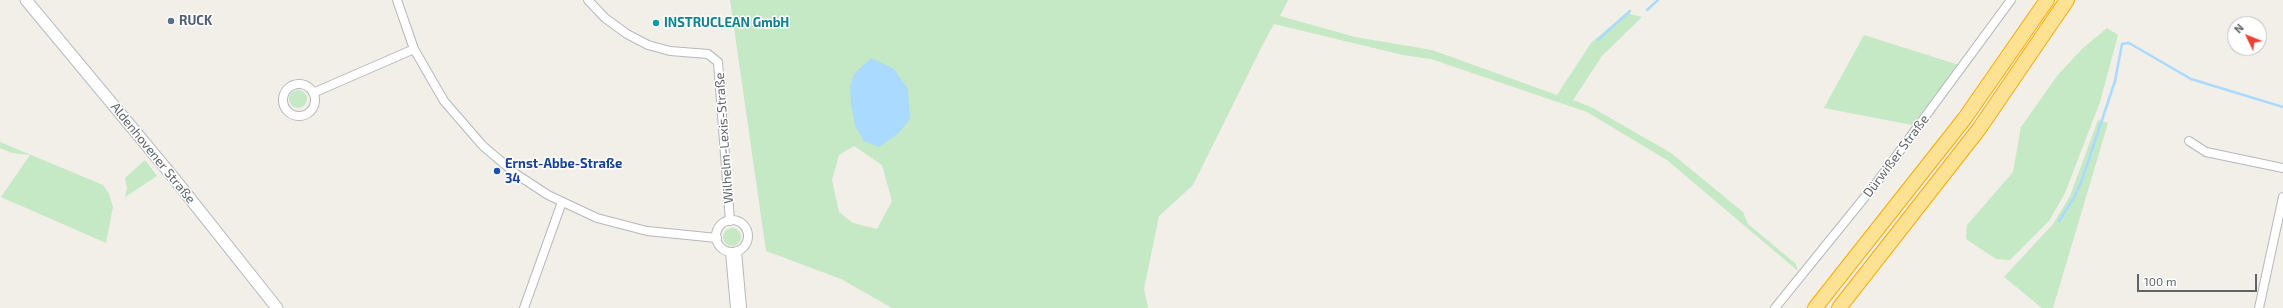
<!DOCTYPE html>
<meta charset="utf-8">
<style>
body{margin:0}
#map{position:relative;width:2283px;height:308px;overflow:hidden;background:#f1efe8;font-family:"Exo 2",sans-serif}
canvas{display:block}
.north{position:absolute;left:2227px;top:16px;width:40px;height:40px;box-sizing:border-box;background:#fff;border:1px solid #bfc1c3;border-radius:50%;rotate:313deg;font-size:11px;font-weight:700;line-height:16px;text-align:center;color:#5f6368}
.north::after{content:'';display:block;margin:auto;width:14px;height:18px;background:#ea4335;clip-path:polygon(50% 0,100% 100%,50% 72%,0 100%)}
.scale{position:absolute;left:2137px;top:274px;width:120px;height:18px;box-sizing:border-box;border:2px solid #5f6368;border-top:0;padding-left:5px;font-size:12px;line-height:14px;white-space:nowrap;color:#5f6368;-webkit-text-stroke:3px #fff;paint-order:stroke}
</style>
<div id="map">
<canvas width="2283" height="308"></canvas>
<div class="north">N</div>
<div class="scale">100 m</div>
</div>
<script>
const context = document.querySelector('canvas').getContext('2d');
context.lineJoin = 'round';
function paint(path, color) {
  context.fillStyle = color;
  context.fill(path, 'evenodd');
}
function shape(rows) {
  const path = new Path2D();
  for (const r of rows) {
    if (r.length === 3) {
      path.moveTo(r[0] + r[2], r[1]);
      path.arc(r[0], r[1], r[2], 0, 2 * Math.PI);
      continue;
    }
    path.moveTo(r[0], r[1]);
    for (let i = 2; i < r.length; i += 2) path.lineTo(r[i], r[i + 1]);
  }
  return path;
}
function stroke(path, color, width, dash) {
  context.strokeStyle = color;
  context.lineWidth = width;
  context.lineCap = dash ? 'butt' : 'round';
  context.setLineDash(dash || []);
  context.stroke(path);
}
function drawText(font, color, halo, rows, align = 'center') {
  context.font = font + ' "Exo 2",sans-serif';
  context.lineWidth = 3;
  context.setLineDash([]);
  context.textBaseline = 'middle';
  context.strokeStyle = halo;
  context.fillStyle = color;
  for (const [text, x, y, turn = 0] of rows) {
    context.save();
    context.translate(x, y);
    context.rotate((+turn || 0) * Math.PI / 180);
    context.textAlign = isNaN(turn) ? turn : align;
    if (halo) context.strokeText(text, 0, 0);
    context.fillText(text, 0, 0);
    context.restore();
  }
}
paint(shape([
 [730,0,1288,0,1280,16,1355,37,1432,50,1557,95,1591,43,1626,13,1642,17,1602,56,1573,100,1591,107,1671,153,1743,212,1748,224,1796,264,1798,271,1667,160,1587,112,1431,59,1403,55,1274,24,1264,42,1193,185,1159,216,1144,289,1148,308,892,308,841,279,766,251],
 [854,146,882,165,892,201,877,229,853,223,839,212,832,180,839,155],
 [2107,28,2118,35,2100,102,2065,193,2049,221,2010,260,1996,259,1966,239,1967,225,2013,172,2021,127,2057,76,2082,49],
 [1864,35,1959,65,1912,125,1824,108],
 [298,99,9],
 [2098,120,2108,123,2053,308,2042,308,2004,277,2053,224,2070,196],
 [0,142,103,185,109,194,113,207,106,243,1,197,30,155,12,153,0,148],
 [145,160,157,176,125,197,127,188,125,178],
 [732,237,9]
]), '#c5e8c5');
paint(shape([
 [871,58,894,69,908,89,910,119,899,133,879,147,864,141,855,126,851,103,850,87,854,74]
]), '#aadaff');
stroke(shape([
 [1647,10,1658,0],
 [1598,40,1630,11],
 [2059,221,2075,196,2082,180,2115,81,2122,44,2129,43,2191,79,2283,107]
]), '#aadaff', 2.5);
const street = shape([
 [397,0,414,49,444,101,483,146,516,174,548,195,597,218,647,231,717,238],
 [588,0,605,18,627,34,648,45,670,51,708,54,718,62,730,221],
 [299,100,16],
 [313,93,414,49],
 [2189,141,2206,152,2283,168],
 [732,236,16],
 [737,251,742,308],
 [730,252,735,308],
 [524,308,562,202],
 [1775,308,1877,182,2011,0],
 [2259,308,2283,197]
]);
const secondary = shape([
 [26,0,173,177,277,308]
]);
const highway = shape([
 [1815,308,1965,118,2047,0],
 [1839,308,1979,129,2067,0]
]);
stroke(street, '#b5b8bc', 10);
stroke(secondary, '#b6babf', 13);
stroke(highway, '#f9ab00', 16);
stroke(street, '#fff', 8);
stroke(secondary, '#fff', 11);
stroke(highway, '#fde293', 14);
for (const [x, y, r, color] of [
 [171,21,4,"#5c6f8a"],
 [656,23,4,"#0f9aa8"],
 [497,171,4,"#1a4fb4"]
]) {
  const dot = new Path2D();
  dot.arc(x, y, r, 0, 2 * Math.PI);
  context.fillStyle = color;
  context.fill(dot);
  stroke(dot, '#fff', 1.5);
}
drawText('bold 13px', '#4e5e75', '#fff', [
 ["RUCK",179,21]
], 'left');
drawText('bold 13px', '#0d838f', '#fff', [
 ["INSTRUCLEAN GmbH",664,23]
], 'left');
drawText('13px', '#5f6368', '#fff', [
 ["Wilhelm-Lexis-Straße",724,138,-94],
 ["Aldenhovener Straße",153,153,51],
 ["Dürwißer Straße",1896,156,-53]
]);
drawText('bold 13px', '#164399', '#fff', [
 ["Ernst-Abbe-Straße",505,164],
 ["34",505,179]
], 'left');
</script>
